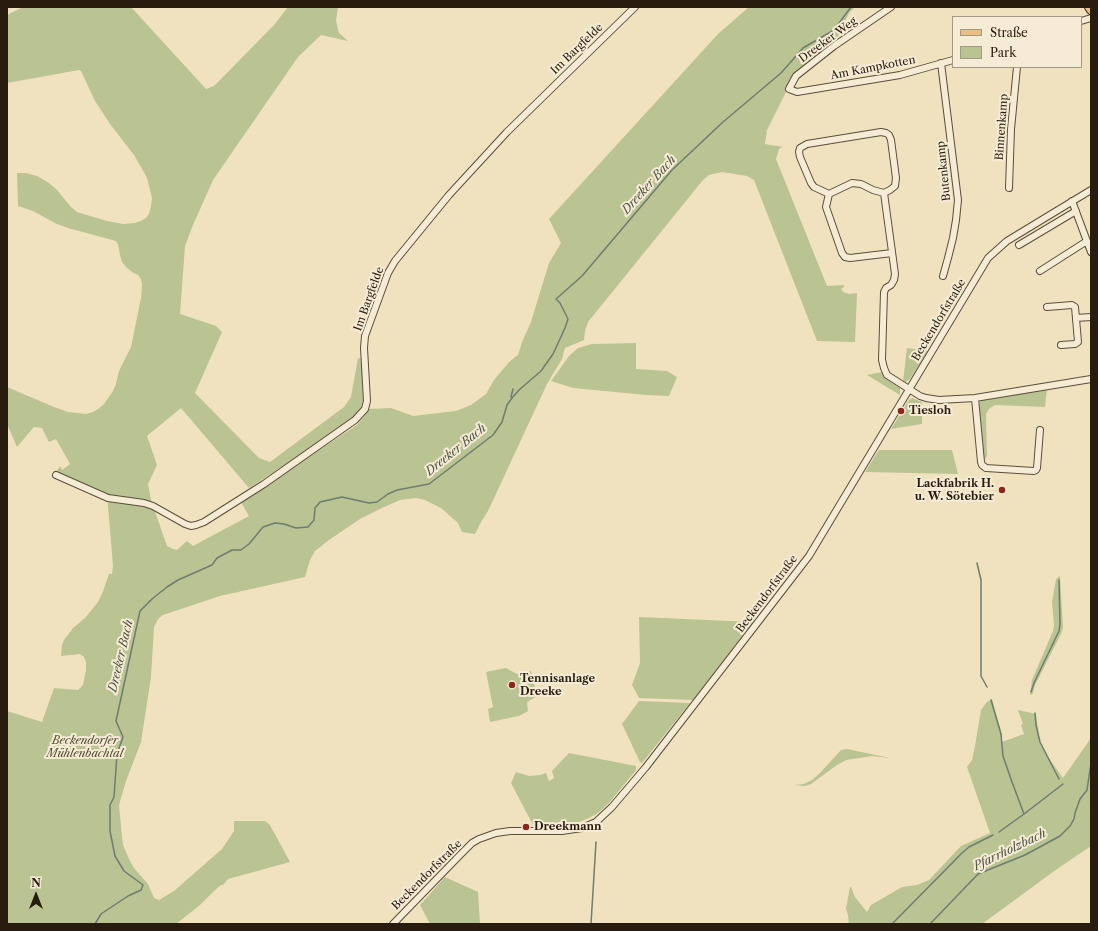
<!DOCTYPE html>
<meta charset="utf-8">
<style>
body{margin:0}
#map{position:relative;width:1098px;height:931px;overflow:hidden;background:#f1e2bf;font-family:"Libre Caslon Text",serif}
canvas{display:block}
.frame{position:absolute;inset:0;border:8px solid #281c0e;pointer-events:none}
.legend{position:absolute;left:952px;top:16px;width:130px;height:52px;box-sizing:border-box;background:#f6ecd5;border:1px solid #a49985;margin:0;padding:5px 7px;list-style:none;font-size:12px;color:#281c0e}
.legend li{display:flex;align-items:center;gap:8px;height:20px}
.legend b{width:20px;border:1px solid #a49985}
.north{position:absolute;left:16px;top:875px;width:40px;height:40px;-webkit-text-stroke:3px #f6ecd5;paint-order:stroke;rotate:0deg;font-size:11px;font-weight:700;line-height:16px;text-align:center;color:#281c0e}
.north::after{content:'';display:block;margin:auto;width:14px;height:18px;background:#281c0e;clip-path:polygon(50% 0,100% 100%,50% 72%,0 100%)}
</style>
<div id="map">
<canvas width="1098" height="931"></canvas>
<div class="frame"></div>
<ul class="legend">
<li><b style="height:5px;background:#e8c180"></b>Straße</li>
<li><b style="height:11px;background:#bac392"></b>Park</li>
</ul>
<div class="north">N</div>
</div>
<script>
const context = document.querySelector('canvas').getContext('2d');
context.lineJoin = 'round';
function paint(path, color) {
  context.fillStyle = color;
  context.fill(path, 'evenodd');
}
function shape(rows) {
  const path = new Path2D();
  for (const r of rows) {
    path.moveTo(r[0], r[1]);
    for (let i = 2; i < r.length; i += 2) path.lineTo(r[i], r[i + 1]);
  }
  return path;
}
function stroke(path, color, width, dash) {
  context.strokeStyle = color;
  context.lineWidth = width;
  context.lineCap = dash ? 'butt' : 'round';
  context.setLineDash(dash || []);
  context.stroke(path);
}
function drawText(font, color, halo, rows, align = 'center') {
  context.font = font + ' "Libre Caslon Text",serif';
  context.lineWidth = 4;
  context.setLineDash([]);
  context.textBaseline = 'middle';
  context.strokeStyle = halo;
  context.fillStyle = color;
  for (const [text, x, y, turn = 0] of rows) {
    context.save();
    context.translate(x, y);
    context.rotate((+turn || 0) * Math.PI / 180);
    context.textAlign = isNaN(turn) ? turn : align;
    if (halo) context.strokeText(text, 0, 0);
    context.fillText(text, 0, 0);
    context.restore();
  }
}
paint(shape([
 [23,7,131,7,206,89,214,86,220,80,274,25,288,7,338,7,336,21,339,33,348,41,321,35,298,57,213,180,193,225,185,246,180,314,216,326,222,332,195,393,259,458,270,462,344,407,351,397,358,358,362,359,363,400,361,408,353,418,331,435,249,488,181,408,147,436,157,465,148,484,151,500,167,546,173,549,177,550,187,541,193,546,249,516,241,502,357,425,366,414,368,409,391,408,413,416,456,411,471,405,486,394,494,380,509,362,518,355,522,342,531,322,549,263,561,243,549,219,718,34,749,7,855,7,849,13,835,42,795,74,767,130,765,144,783,147,779,149,776,159,827,286,844,285,844,287,841,289,843,292,849,294,857,293,855,342,817,341,754,180,747,176,722,172,709,175,703,180,588,322,585,331,584,340,565,348,562,359,547,384,488,511,481,522,475,534,462,532,458,523,441,508,425,500,416,498,400,500,382,508,360,519,329,540,315,551,310,560,305,577,220,596,163,615,158,619,154,627,151,677,141,742,126,781,119,805,122,837,123,845,130,861,134,868,148,884,154,898,159,900,174,891,222,849,234,831,234,821,265,821,270,825,290,862,228,879,223,885,221,885,214,891,200,905,176,924,7,924,7,711,42,722,54,688,78,690,83,685,86,670,86,662,84,657,80,654,61,656,62,645,64,640,73,628,85,618,98,602,102,594,109,574,112,574,113,566,107,494,56,473,60,466,62,470,70,464,56,439,49,442,42,428,34,427,17,447,7,424,7,387,54,407,68,412,86,414,93,412,98,409,104,404,113,391,116,384,119,371,131,347,141,298,142,285,141,279,138,275,132,272,126,267,122,262,120,255,118,244,116,241,68,228,57,224,33,211,18,206,17,173,26,173,37,176,49,183,57,190,71,207,77,212,107,221,123,224,135,223,141,221,146,218,149,214,151,206,152,198,147,178,141,167,134,155,110,124,95,101,81,71,79,70,7,83,7,15],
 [636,343,636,369,667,371,677,377,669,396,646,395,573,388,551,381,569,356,578,348,592,344],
 [907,348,928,351,910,379,906,382,903,382],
 [882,372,889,381,900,388,900,395,867,375],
 [1047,388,1045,407,995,405,989,409,986,414,987,456,984,461,979,404,981,400],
 [912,398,922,402,922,424,891,429,909,400],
 [879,450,952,450,958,474,865,472],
 [1060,576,1063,628,1061,634,1035,685,1033,693,1031,695,1030,695,1032,680,1053,631,1054,625,1052,602,1056,579],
 [639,617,753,622,693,700,639,698,632,685,640,663],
 [506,668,517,674,531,671,537,696,527,702,528,711,519,716,490,722,488,709,493,707,486,672],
 [992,699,1002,735,1002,742,1024,734,1021,725,1023,724,1018,710,1036,714,1039,736,1041,745,1048,757,1063,778,1091,738,1091,846,1057,869,982,924,849,924,848,915,846,909,850,887,851,887,855,897,867,912,871,905,902,887,917,885,929,880,961,846,990,833,967,767,972,760,975,746,981,710,987,702],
 [639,701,690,703,642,763,640,762,622,724],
 [847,749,890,758,872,756,846,760,837,765,811,784,805,786,794,785,804,784,812,780,820,773,841,750],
 [569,753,636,766,636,770,609,803,598,813,589,818,579,822,559,826,533,825,511,783,516,772,529,776,540,775,546,773,549,781,554,778,552,771],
 [445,877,478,892,480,924,430,924,420,905]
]), '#bac392');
stroke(shape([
 [512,398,511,397,513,389],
 [977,563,981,580,981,676,987,687],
 [1031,692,1034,683,1059,631,1060,624,1059,580],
 [991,700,1001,734,1003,756,1012,782,1024,814],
 [1035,713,1036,725,1040,742,1059,779],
 [999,832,1024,814,1063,784],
 [95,924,101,914,128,896,141,890,143,885,124,871,115,856,110,831,110,805,114,797,117,754,123,737,116,721,140,611,152,599,167,587,178,580,212,565,217,558,232,550,241,550,249,544,263,527,275,523,284,524,296,528,308,527,314,520,315,508,320,502,342,497,369,503,377,502,388,494,397,490,429,484,493,435,502,422,507,405,512,398,519,390,541,371,553,354,565,328,568,319,560,303,556,299,582,276,672,170,723,122,781,73,803,48,834,30,851,7],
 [591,924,596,842],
 [892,924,962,853,969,847,993,835],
 [930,924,978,874,1025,855,1060,836,1070,826,1074,819,1075,813,1080,799,1087,790,1091,763]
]), '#6d7d70', 1.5);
const minor = shape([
 [891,7,834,46,796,76,789,89,797,92,900,75,953,60],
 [1081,21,1091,18],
 [941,63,958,200,956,220,953,238,948,258,943,276],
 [1009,188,1011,129,1017,67],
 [884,193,895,274,894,280,891,285,886,288,884,292,882,360,884,368,887,375,920,396,926,398,939,400,975,398,1091,379],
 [829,194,814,187,811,183,800,157,799,152,800,148,807,144,881,132,886,133,889,135,891,140,896,178,895,186,890,190,884,193,873,190,861,184,852,183,829,194,826,207,842,253,845,257,850,258,892,253],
 [1072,201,1091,252],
 [1019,245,1076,211],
 [1040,271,1087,241],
 [1047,307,1072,305,1075,307,1078,342,1075,344,1061,345],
 [1076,318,1091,317],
 [975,398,981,462,982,465,986,468,1034,471,1036,470,1037,468,1040,430],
 [56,475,108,498,144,503,153,506,185,524,191,526,196,525,204,522,264,484,355,420,365,409,367,401,364,348,365,336,388,273,395,261,449,195,507,132,635,7],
 [393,924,461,854,472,843,479,839,496,833,510,831,562,831,582,828,596,822,612,807,646,767,809,556,988,258,1007,241,1091,190]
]);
const major = shape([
 [1089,7,1091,10]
]);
stroke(minor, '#5a4e3a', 8);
stroke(major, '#281c0e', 10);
stroke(minor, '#f6ecd5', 6);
stroke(major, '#e8c180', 8);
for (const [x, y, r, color] of [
 [901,411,4,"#8f2418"],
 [1002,490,4,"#8f2418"],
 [512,685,4,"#8f2418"],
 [526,827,4,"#8f2418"]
]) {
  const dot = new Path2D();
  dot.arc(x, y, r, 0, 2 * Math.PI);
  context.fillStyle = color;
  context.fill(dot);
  stroke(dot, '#f6ecd5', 1.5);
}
drawText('11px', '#281c0e', '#f6ecd5', [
 ["Dreeker Weg",828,40,-36],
 ["Im Bargfelde",577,49,-44],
 ["Am Kampkotten",873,68,-11],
 ["Binnenkamp",1002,127,-86],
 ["Butenkamp",944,171,-96],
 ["Im Bargfelde",369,299,-70],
 ["Beckendorfstraße",939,320,-59],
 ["Beckendorfstraße",767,594,-53],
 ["Beckendorfstraße",427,875,-45]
]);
drawText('bold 11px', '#281c0e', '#f6ecd5', [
 ["Tiesloh",909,411],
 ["Lackfabrik H.",994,484,"right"],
 ["u. W. Sötebier",994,497,"right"],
 ["Tennisanlage",520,679],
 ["Dreeke",520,692],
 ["Dreekmann",534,827]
], 'left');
drawText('italic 11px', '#544e36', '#f6ecd5', [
 ["Beckendorfer",85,741],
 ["Mühlenbachtal",85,754]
]);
drawText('italic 12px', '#505547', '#f6ecd5', [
 ["Dreeker Bach",649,185,-48],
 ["Dreeker Bach",456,450,-39],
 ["Dreeker Bach",121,656,-77],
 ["Pfarrholzbach",1010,850,-26]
]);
</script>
